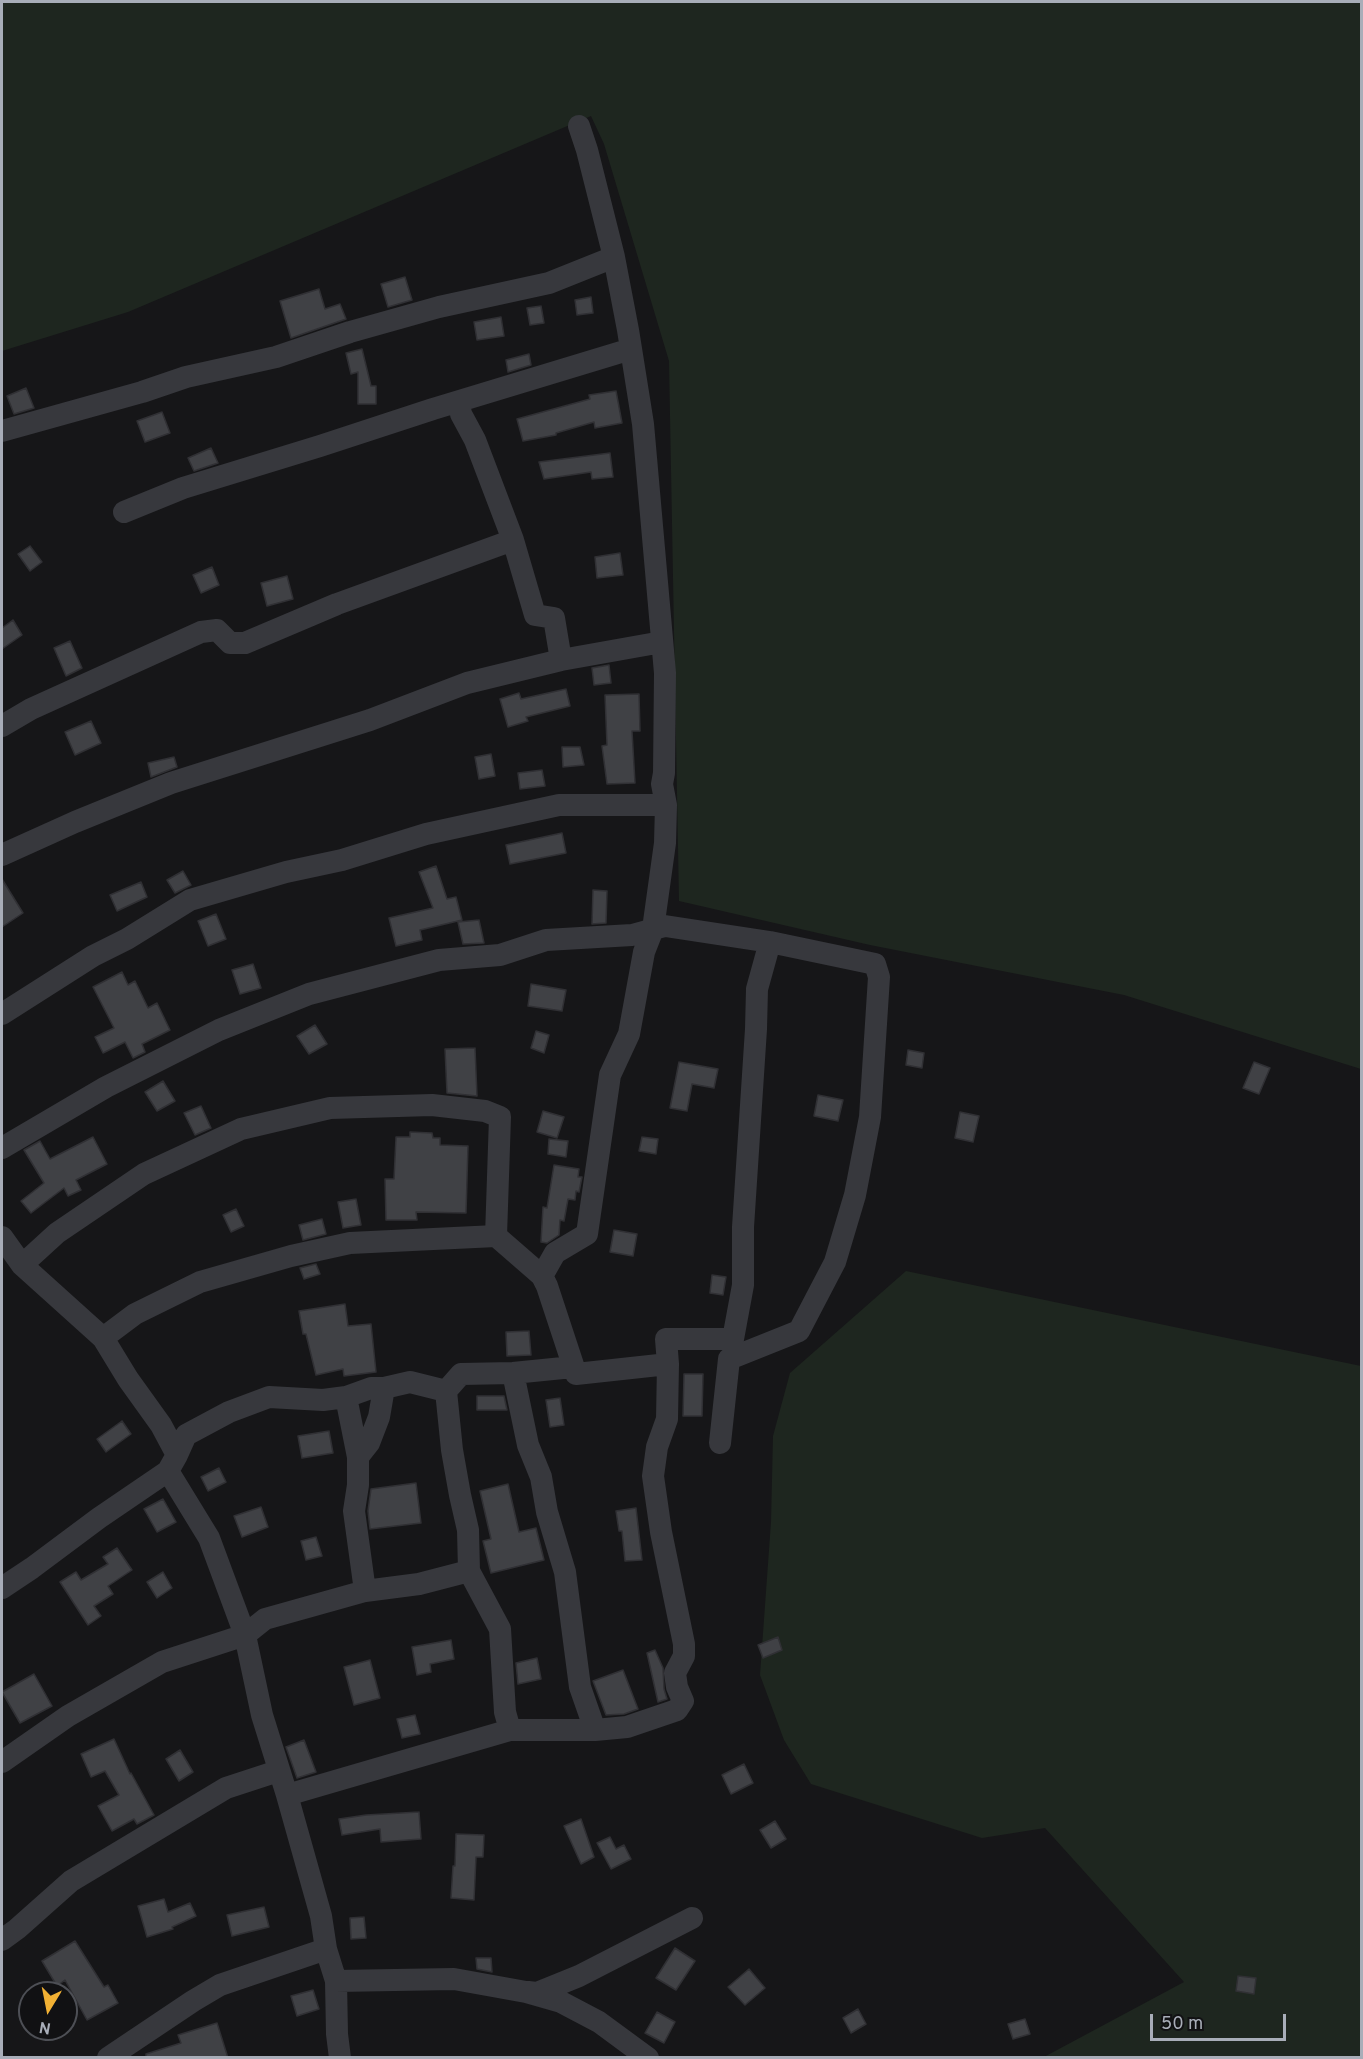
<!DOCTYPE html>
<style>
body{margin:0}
#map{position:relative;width:1363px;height:2059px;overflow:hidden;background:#161618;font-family:Overpass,sans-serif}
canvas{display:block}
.frame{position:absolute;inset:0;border:3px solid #a8adb8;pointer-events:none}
.north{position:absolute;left:18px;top:1981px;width:60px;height:60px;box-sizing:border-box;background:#111113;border:2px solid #4d4f55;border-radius:50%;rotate:190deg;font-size:16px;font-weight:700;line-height:24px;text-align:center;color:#a8adb8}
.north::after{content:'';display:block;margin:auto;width:21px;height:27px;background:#f2b134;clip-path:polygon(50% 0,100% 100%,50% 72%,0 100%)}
.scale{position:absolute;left:1150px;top:2014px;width:136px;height:27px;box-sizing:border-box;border:3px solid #a8adb8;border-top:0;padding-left:8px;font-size:18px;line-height:21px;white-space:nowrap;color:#a8adb8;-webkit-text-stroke:4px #111113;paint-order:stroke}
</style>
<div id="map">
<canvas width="1363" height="2059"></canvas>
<div class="frame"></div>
<div class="north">N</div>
<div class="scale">50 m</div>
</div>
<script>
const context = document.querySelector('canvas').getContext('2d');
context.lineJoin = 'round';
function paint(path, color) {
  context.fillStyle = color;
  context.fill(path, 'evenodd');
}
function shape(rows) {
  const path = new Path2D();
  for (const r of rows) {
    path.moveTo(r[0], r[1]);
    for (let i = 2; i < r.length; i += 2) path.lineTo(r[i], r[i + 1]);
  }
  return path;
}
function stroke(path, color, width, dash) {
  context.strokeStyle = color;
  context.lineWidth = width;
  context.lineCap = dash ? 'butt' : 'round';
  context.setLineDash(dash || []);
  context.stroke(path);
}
paint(shape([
 [2,2,1361,2,1361,1069,1124,995,870,945,679,901,669,361,604,144,591,116,128,312,2,351],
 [906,1271,1361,1366,1361,2057,1044,2057,1184,1982,1045,1828,982,1838,811,1784,784,1740,760,1675,771,1522,773,1436,790,1373]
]), '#1e261f');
const building = shape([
 [405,277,412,300,388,307,381,284,405,277],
 [319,289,325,309,340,304,346,319,291,338,280,301,319,289],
 [591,297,593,313,577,315,575,300,591,297],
 [541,306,544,323,530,325,527,308,541,306],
 [501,317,504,336,477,340,474,322,501,317],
 [362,349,371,386,376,386,376,404,358,404,358,372,351,374,346,353,362,349],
 [529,354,531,365,508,372,506,360,529,354],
 [26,388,34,408,14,414,7,396,26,388],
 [616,391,622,423,595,428,594,422,556,433,556,435,523,441,517,419,590,399,589,395,616,391],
 [162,412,170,433,145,442,137,421,162,412],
 [211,448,218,463,194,471,188,458,211,448],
 [610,453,613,477,592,479,591,472,544,479,539,462,610,453],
 [30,546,42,562,30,571,18,554,30,546],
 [620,553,623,575,597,578,595,557,620,553],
 [212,567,219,585,201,593,193,575,212,567],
 [287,576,293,599,267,606,261,583,287,576],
 [13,620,22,635,2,649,2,628,13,620],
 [70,641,82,668,66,676,54,648,70,641],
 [609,665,611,683,594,685,592,668,609,665],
 [566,689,570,706,526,717,528,721,508,727,500,699,519,693,521,699,566,689],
 [639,694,640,731,632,731,635,783,607,784,602,746,607,745,605,695,639,694],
 [91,721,101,743,75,755,65,732,91,721],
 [562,747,580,747,584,765,563,767,562,747],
 [491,754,495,776,479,779,475,757,491,754],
 [174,757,177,767,151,777,148,763,174,757],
 [542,770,545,786,520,789,518,773,542,770],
 [562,833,566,853,510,864,506,845,562,833],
 [436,866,447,899,456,897,462,920,420,930,422,940,396,946,389,918,433,908,419,872,436,866],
 [183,871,191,885,175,893,167,880,183,871],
 [2,879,23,913,2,927,2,879],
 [141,882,147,897,117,911,110,895,141,882],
 [593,890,607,891,606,923,592,924,593,890],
 [216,914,226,939,208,946,198,921,216,914],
 [479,920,484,943,463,944,458,922,479,920],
 [253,964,261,988,240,994,232,970,253,964],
 [122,972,128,985,135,981,148,1008,157,1003,170,1030,142,1044,145,1052,133,1058,125,1042,103,1053,95,1037,114,1028,93,987,122,972],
 [531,984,566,990,562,1011,528,1006,531,984],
 [315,1025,327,1044,309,1054,297,1036,315,1025],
 [536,1031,549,1035,544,1053,531,1048,536,1031],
 [475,1048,477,1096,447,1093,445,1049,475,1048],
 [908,1050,924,1053,922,1068,906,1065,908,1050],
 [679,1062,718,1069,714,1088,692,1084,687,1111,670,1108,679,1062],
 [1254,1062,1270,1068,1259,1094,1243,1088,1254,1062],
 [163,1081,175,1101,157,1111,145,1092,163,1081],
 [818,1095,843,1100,838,1121,814,1116,818,1095],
 [201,1106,211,1128,195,1135,184,1113,201,1106],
 [543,1111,564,1117,557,1138,537,1132,543,1111],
 [960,1112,979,1116,973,1142,955,1138,960,1112],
 [410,1132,432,1133,433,1138,440,1138,440,1145,468,1146,466,1213,416,1212,417,1220,386,1220,385,1179,394,1179,396,1137,410,1137,410,1132],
 [93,1137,107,1164,76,1180,81,1190,68,1196,64,1188,31,1213,21,1201,44,1183,24,1150,40,1141,50,1159,93,1137],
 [642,1137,658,1139,656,1154,639,1151,642,1137],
 [549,1139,568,1141,566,1157,548,1154,549,1139],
 [554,1165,579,1169,578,1177,582,1177,579,1192,576,1191,575,1200,568,1199,564,1221,560,1220,559,1235,547,1243,541,1242,543,1207,547,1208,554,1165],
 [356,1199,361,1225,343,1228,338,1202,356,1199],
 [236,1209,244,1226,231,1232,223,1215,236,1209],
 [322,1219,326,1234,303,1240,299,1225,322,1219],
 [614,1230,637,1234,633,1256,610,1252,614,1230],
 [316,1264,320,1274,304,1279,300,1268,316,1264],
 [712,1275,726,1277,723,1295,710,1293,712,1275],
 [345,1304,348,1326,371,1324,376,1372,344,1376,343,1369,316,1375,306,1334,303,1334,299,1311,345,1304],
 [529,1331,531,1355,507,1356,506,1332,529,1331],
 [684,1374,703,1374,702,1416,683,1416,684,1374],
 [477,1396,504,1396,507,1410,477,1410,477,1396],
 [560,1398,564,1425,550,1427,546,1400,560,1398],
 [122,1421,131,1434,106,1452,97,1439,122,1421],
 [329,1431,333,1453,302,1458,298,1436,329,1431],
 [219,1468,226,1482,208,1491,201,1477,219,1468],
 [416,1483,421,1523,370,1529,368,1511,371,1489,416,1483],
 [508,1484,519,1532,536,1528,544,1560,491,1573,483,1541,491,1539,480,1491,508,1484],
 [163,1499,176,1522,157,1532,144,1509,163,1499],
 [261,1507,268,1527,242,1537,234,1516,261,1507],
 [636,1508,642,1560,625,1561,622,1531,619,1531,616,1511,636,1508],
 [316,1537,322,1556,306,1560,301,1541,316,1537],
 [117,1548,132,1570,108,1586,113,1594,94,1606,101,1616,88,1625,60,1582,76,1572,81,1580,108,1564,103,1557,117,1548],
 [163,1572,172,1588,157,1598,147,1582,163,1572],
 [778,1637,782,1650,763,1658,758,1645,778,1637],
 [451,1640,454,1659,430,1664,431,1672,417,1675,412,1647,451,1640],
 [655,1650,663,1668,664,1689,667,1699,658,1702,647,1653,655,1650],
 [537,1658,541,1679,518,1684,516,1663,537,1658],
 [370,1660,380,1698,354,1705,344,1667,370,1660],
 [623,1670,638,1709,624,1714,606,1715,593,1681,623,1670],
 [34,1674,52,1706,20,1723,2,1692,34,1674],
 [415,1715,420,1734,402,1738,397,1719,415,1715],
 [114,1739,130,1774,131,1773,154,1815,137,1824,134,1819,112,1831,98,1806,119,1795,105,1771,91,1777,81,1754,114,1739],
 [304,1740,316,1772,297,1778,286,1747,304,1740],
 [180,1750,193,1772,179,1781,166,1759,180,1750],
 [744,1764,753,1783,731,1794,722,1775,744,1764],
 [419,1812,421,1839,381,1842,380,1829,342,1835,339,1819,366,1815,419,1812],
 [581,1819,594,1857,581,1864,564,1826,581,1819],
 [775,1821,786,1839,771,1848,760,1830,775,1821],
 [456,1834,484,1835,483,1857,476,1857,474,1900,451,1898,453,1866,455,1866,456,1834],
 [610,1837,616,1849,624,1845,631,1859,611,1869,597,1843,610,1837],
 [164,1899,168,1912,190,1903,196,1916,172,1927,173,1929,147,1937,138,1906,164,1899],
 [264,1907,269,1927,232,1936,227,1915,264,1907],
 [364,1917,366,1938,351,1939,350,1918,364,1917],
 [75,1941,104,1987,108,1985,118,2003,87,2020,65,1980,57,1986,42,1961,75,1941],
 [675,1948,695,1961,676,1990,656,1978,675,1948],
 [476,1958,491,1958,492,1972,477,1969,476,1958],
 [749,1969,765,1988,745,2005,728,1987,749,1969],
 [1238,1976,1256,1978,1254,1994,1236,1991,1238,1976],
 [313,1990,319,2009,297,2016,291,1996,313,1990],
 [858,2009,866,2024,851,2033,843,2018,858,2009],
 [657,2012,675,2022,664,2043,645,2033,657,2012],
 [1025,2019,1030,2034,1013,2039,1008,2024,1025,2019],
 [217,2023,228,2058,146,2058,146,2054,181,2043,178,2035,217,2023]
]);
paint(building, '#404145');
stroke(building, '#303034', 1.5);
stroke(shape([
 [459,402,461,414,475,440,513,540,535,615,554,618,561,660],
 [2,431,142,392,186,377,276,357,350,332,439,307,549,283,614,257],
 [124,512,183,488,320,446,433,409,631,349],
 [2,726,31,709,201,632,217,630,230,643,245,643,337,604,513,540],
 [2,855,75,822,171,783,370,720,467,683,561,660,662,642],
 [2,1014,93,956,127,939,190,900,286,872,342,860,426,834,559,805,666,805],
 [2,1148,106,1087,219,1030,309,994,439,960,500,955,546,940,632,935,665,926,770,942,875,964,879,977,870,1117,855,1195,835,1262,799,1331,729,1359,720,1443],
 [2,1237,22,1265,103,1338,128,1379,161,1425,177,1455,168,1471,209,1538,245,1635,262,1715,287,1795,321,1916,326,1949,336,1981,337,2034,340,2058],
 [22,1265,57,1233,144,1174,241,1129,330,1108,432,1105,485,1111,500,1117,496,1236],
 [542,1276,555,1253,587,1234,610,1075,629,1034,644,952,653,929,665,843,666,805,662,784,664,773,665,673,643,424,628,330,614,257,587,150,579,126],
 [103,1338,135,1314,200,1282,291,1256,350,1243,496,1236,542,1276,547,1286,576,1374,668,1364],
 [513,1373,528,1445,541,1477,547,1512,565,1572,580,1687,595,1730],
 [446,1391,452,1450,460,1495,468,1530,469,1571,500,1629,505,1712,510,1730],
 [346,1397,358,1457],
 [177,1455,186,1435,229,1412,269,1397,323,1400,346,1397,371,1388,384,1388,410,1382,446,1391,461,1374,513,1373,573,1367],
 [2,1588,32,1568,99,1518,168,1471],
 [365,1591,354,1511,358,1485,358,1457,369,1443,379,1417,384,1388],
 [2,1762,68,1716,162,1662,245,1635,265,1619,365,1591,419,1584,469,1571],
 [287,1795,510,1730,595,1730,627,1727,677,1710,683,1701,677,1687,675,1673,684,1656,684,1644,661,1532,653,1476,657,1447,667,1419,668,1364,666,1339,733,1339,743,1285,743,1227,756,1029,757,989,770,942],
 [2,1940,17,1929,71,1881,226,1788,278,1771],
 [336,1981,454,1979,526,1992,561,2002,599,2022,648,2058],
 [528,1992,537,1993,579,1976,692,1918],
 [108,2058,193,2001,220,1985,326,1949]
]), '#37383d', 22);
</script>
